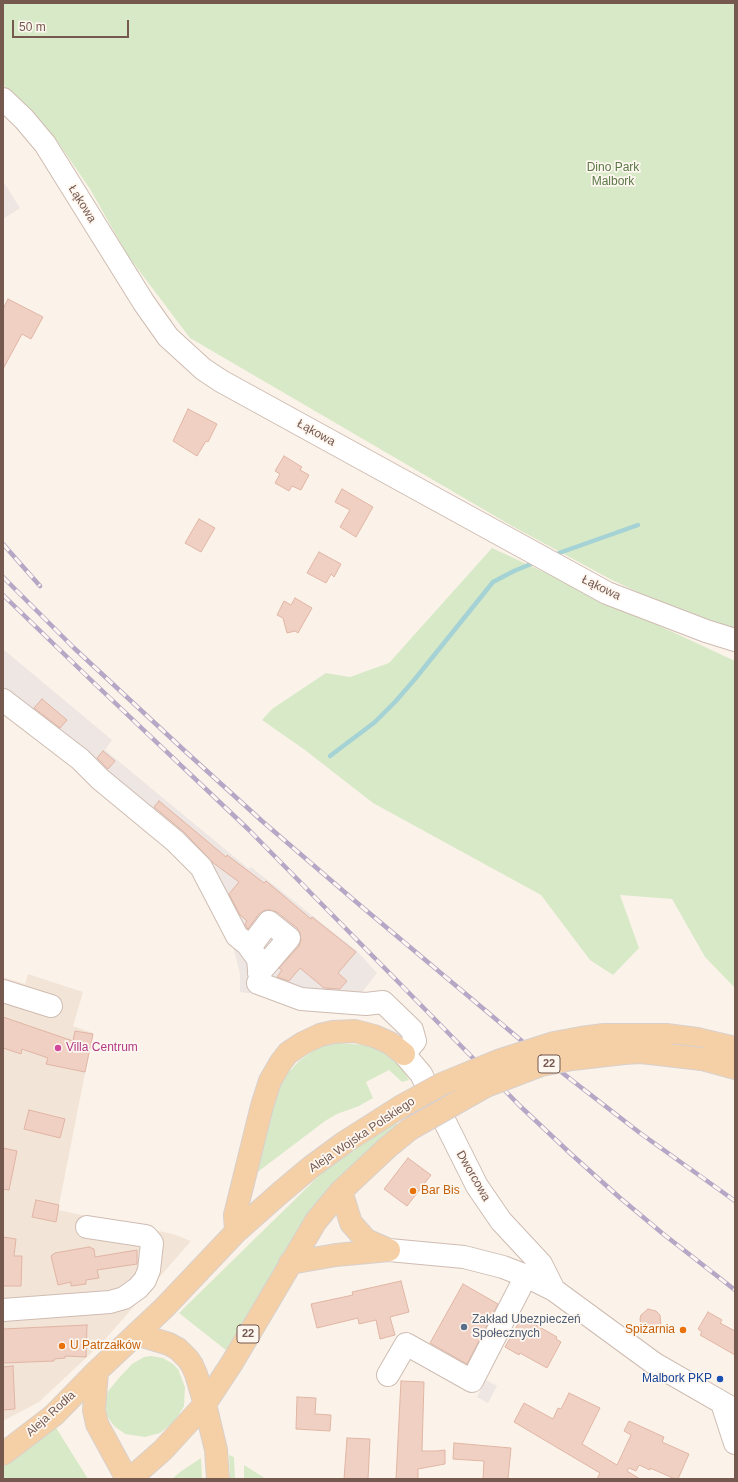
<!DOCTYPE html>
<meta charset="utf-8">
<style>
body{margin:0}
#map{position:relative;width:738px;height:1482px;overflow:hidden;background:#fbf3e9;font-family:Helvetica,sans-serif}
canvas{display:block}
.frame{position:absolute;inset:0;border:4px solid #75584e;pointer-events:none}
.scale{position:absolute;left:12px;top:20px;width:117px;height:18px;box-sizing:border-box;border:2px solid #75584e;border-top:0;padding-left:5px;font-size:12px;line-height:14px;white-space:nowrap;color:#75584e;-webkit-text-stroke:3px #fef7f0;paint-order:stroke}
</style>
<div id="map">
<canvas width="738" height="1482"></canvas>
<div class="frame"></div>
<div class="scale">50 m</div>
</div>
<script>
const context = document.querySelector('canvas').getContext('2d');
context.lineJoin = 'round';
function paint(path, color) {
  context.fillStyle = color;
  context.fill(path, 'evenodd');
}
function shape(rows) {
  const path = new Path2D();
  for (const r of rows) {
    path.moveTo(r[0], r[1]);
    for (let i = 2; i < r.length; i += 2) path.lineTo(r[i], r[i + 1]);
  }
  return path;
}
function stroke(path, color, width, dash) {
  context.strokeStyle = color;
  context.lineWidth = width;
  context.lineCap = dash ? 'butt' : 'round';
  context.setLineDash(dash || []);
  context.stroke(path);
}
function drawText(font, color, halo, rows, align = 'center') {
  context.font = font + ' Helvetica,sans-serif';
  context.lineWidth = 3.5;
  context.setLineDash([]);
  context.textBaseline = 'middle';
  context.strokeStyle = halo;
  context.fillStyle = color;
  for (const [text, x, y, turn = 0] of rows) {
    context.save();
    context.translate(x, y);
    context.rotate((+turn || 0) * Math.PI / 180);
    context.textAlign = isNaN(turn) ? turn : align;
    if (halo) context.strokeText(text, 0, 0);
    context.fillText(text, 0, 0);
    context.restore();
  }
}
paint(shape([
 [28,974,83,992,73,1026,93,1033,58,1210,173,1234,191,1241,102,1343,39,1402,3,1421,3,977,25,984]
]), '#f3e4d8');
paint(shape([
 [3,181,20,208,3,219],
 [3,649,112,740,105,750,249,869,251,867,357,951,377,973,352,1005,330,1004,240,992,240,974,232,942,191,866,3,707],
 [486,1380,497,1386,488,1403,477,1397]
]), '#ede6e2');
paint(shape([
 [3,3,735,3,735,630,646,596,610,579,512,526,190,338,128,256,90,189,55,138,19,98,3,85],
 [492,548,735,661,735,988,705,957,672,899,620,895,639,948,613,975,590,960,541,895,373,803,305,750,262,720,272,709,326,673,350,677,389,663],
 [339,1043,365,1045,388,1054,397,1060,409,1080,402,1082,389,1070,366,1082,373,1098,359,1106,337,1114,325,1121,255,1174,269,1116,278,1091,288,1073,299,1061,310,1053,323,1045],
 [395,1120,398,1126,378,1141,349,1168,322,1198,287,1248,227,1351,179,1313,323,1172,342,1156],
 [151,1356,163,1358,173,1364,178,1369,185,1387,184,1406,175,1421,160,1433,145,1437,125,1434,114,1426,107,1416,105,1398,109,1390,119,1378,132,1364,144,1357],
 [55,1426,88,1479,3,1479,3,1466],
 [229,1455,234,1457,235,1479,230,1479],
 [201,1458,202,1479,172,1479,180,1472],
 [244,1465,266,1479,244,1479]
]), '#d8e9c8');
stroke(shape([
 [559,553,638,525],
 [330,756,375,722,395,702,415,679,493,582,514,571,531,564]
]), '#a5d2d5', 4.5);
const building = shape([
 [8,299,43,317,31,339,22,334,3,369,3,309,8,299],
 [188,409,217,424,208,442,206,441,197,456,173,441,188,409],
 [284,456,302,467,300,470,309,475,301,490,292,486,289,491,275,483,280,474,275,471,284,456],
 [342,489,373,507,356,537,340,527,350,510,335,502,342,489],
 [199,519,215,528,201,552,185,543,199,519],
 [319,552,341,564,334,577,331,574,326,583,307,573,319,552],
 [295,598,312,608,298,633,295,631,287,633,283,618,277,615,284,601,291,605,295,598],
 [42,699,67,720,60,728,34,708,42,699],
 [103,751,115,761,108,769,97,758,103,751],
 [159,801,226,857,227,855,264,883,266,881,311,919,312,917,356,952,338,973,347,981,340,989,324,988,300,968,289,981,277,977,282,970,279,968,299,946,301,940,300,933,297,928,277,912,270,910,265,910,259,914,248,929,247,928,245,924,247,921,240,915,229,894,239,882,212,862,184,832,154,807,159,801],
 [3,1017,73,1041,75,1031,93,1034,85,1072,46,1064,48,1058,22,1049,21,1054,3,1048,3,1017],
 [29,1110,65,1119,60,1138,24,1129,29,1110],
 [3,1148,17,1151,9,1190,3,1189,3,1148],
 [408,1158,431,1175,407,1206,384,1189,408,1158],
 [36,1200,59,1205,56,1222,32,1217,36,1200],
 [3,1237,16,1239,14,1256,22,1256,21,1286,3,1286,3,1237],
 [89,1247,94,1249,95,1257,137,1250,137,1264,97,1270,99,1278,86,1280,86,1284,71,1286,71,1282,58,1285,51,1256,55,1253,89,1247],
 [401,1281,409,1312,390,1317,395,1335,380,1339,376,1320,359,1324,358,1318,317,1328,311,1304,353,1295,352,1292,401,1281],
 [463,1284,498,1304,467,1364,430,1343,463,1284],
 [648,1309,656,1311,660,1315,661,1327,658,1331,649,1331,644,1329,641,1326,640,1319,641,1315,648,1309],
 [708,1312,722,1320,720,1323,735,1331,735,1355,700,1335,702,1332,698,1329,708,1312],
 [522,1317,557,1337,556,1339,561,1342,547,1368,520,1353,519,1355,505,1347,522,1317],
 [87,1325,86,1357,65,1356,65,1358,54,1359,54,1361,3,1363,3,1329,87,1325],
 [13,1366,15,1409,3,1410,3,1367,13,1366],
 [401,1381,424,1382,422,1451,436,1451,445,1450,445,1464,418,1469,418,1479,396,1479,401,1381],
 [569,1393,600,1408,582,1444,617,1465,631,1435,624,1431,629,1421,664,1437,662,1442,689,1454,678,1479,675,1479,650,1468,650,1470,639,1465,636,1471,629,1468,627,1471,640,1479,597,1479,600,1473,514,1422,524,1403,553,1419,558,1408,561,1409,569,1393],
 [297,1397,316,1398,315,1414,331,1415,330,1431,296,1429,297,1397],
 [347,1438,370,1439,368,1479,344,1479,347,1438],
 [454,1443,511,1448,508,1479,483,1479,484,1461,453,1459,454,1443]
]);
paint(building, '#efd0c3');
stroke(building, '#e1b5a4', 1);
const minor = shape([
 [3,99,24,119,45,144,144,303,168,337,203,369,221,381,607,593,706,631,735,640],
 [3,700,80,759,100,779,175,841,201,867,237,936,247,944,258,959,260,980,258,983,301,999,366,1004,383,1002,412,1030,415,1041,404,1054,421,1074,477,1186,501,1221,541,1264,554,1290],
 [250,947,269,922,289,938,259,973],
 [3,991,51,1006],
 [389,1250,464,1257,503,1267,526,1276,554,1290,655,1364,735,1410],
 [3,1310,110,1302,124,1298,138,1288,145,1280,149,1270,152,1243,146,1236,87,1227],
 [388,1375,406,1344,472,1381,526,1276],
 [722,1403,735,1443]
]);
const major = shape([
 [666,1035,697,1039,735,1048],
 [702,1059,735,1068],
 [341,1191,351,1223,366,1240,389,1250],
 [236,1232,235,1215,262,1106,270,1081,281,1062,288,1053,303,1043,320,1035,333,1032,355,1031,374,1036,390,1043,404,1054],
 [290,1263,336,1255,389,1250],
 [136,1334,169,1344,178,1349,188,1359,192,1365,196,1374,205,1404,216,1450,218,1479],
 [97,1371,94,1410,97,1424,127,1479],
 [3,1454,54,1415,97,1371,164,1308,236,1232,280,1193,311,1167,345,1142,400,1107],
 [130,1479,163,1450,205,1404,232,1363,316,1221,341,1191,388,1147,410,1129]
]);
stroke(minor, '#cfbcb2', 24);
stroke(major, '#d8d0cd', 24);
stroke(minor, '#fff', 22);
stroke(major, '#f5d0a6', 22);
const rail = shape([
 [3,544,40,586],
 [3,577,74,648,186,752,262,821,355,901,529,1047,640,1133,735,1201],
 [3,595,93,682,248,829,520,1106,571,1154,619,1197,662,1233,735,1290]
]);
stroke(rail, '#b5a7c5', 4.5);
stroke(rail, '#fef7f0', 3, [9]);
const majorBridge = shape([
 [400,1107,442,1084,471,1072,498,1061,554,1043,581,1038,604,1035,666,1035],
 [410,1129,486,1086,541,1065,572,1059,624,1053,641,1052,702,1059]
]);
stroke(majorBridge, '#d8d0cd', 24, []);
stroke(majorBridge, '#f5d0a6', 22);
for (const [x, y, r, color] of [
 [58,1048,4,"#d1479c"],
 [413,1191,4,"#e8710a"],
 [464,1327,4,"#5c6f8a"],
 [683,1330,4,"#e8710a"],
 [62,1346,4,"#e8710a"],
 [720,1379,4,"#1a4fb4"]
]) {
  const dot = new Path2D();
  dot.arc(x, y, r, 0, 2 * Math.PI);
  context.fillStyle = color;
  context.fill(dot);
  stroke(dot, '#fef7f0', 1.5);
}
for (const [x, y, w] of [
 [549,1064,22],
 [248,1334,22]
]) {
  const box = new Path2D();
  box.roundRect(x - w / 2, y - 9, w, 18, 3);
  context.fillStyle = '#fef7f0';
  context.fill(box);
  stroke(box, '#75584e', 1);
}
drawText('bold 11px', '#75584e', null, [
 ["22",549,1064],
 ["22",248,1334]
]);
drawText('12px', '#5b7947', '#fef7f0', [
 ["Dino Park",613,168],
 ["Malbork",613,182]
]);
drawText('12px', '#75584e', '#fef7f0', [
 ["Łąkowa",82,204,58],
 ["Łąkowa",316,433,29],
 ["Łąkowa",601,588,26],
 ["Aleja Wojska Polskiego",362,1135,-34],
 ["Dworcowa",473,1176,60],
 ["Aleja Rodła",51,1414,-42]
]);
drawText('12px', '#b23c85', '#fef7f0', [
 ["Villa Centrum",66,1048]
], 'left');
drawText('12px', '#c56008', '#fef7f0', [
 ["Bar Bis",421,1191],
 ["Spiżarnia",675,1330,"right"],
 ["U Patrzałków",70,1346]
], 'left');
drawText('12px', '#4e5e75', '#fef7f0', [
 ["Zakład Ubezpieczeń",472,1320],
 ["Społecznych",472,1334]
], 'left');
drawText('12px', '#164399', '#fef7f0', [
 ["Malbork PKP",712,1379]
], 'right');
</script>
